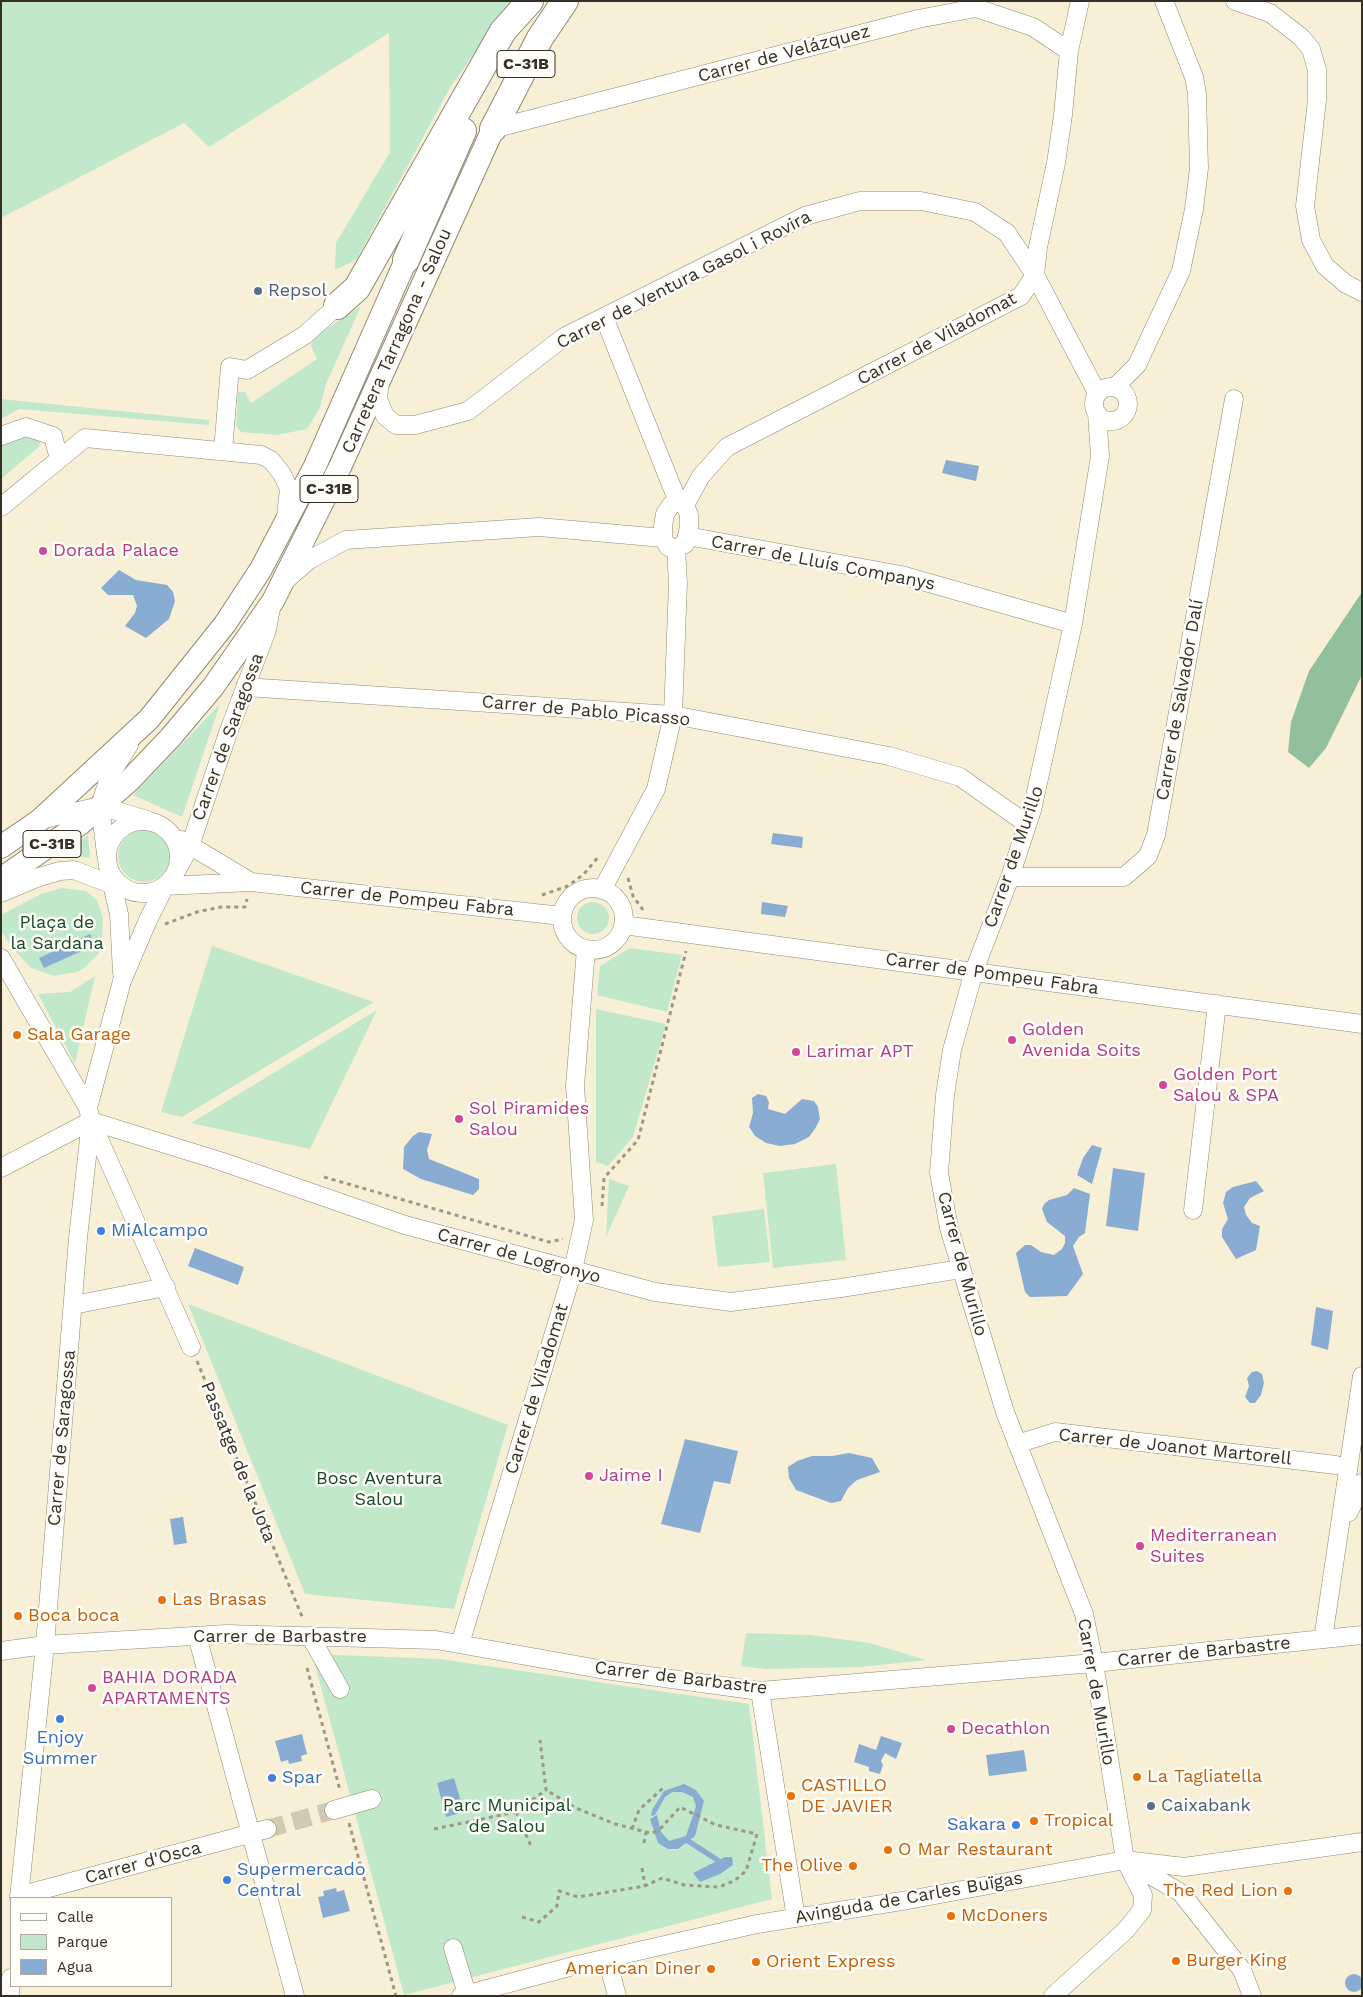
<!DOCTYPE html>
<meta charset="utf-8">
<style>
body{margin:0}
#map{position:relative;width:1363px;height:1997px;overflow:hidden;background:#f8f0d6;font-family:"Work Sans",sans-serif}
canvas{display:block}
.frame{position:absolute;inset:0;border:2px solid #343027;pointer-events:none}
.legend{position:absolute;left:10px;top:1897px;width:162px;height:90px;box-sizing:border-box;background:#fffdf8;border:1px solid #aeaba4;margin:0;padding:6px 9px;list-style:none;font-size:15px;color:#343027}
.legend li{display:flex;align-items:center;gap:10px;height:25px}
.legend b{width:25px;border:1px solid #aeaba4}
</style>
<div id="map">
<canvas width="1363" height="1997"></canvas>
<div class="frame"></div>
<ul class="legend">
<li><b style="height:6px;background:#fff"></b>Calle</li>
<li><b style="height:14px;background:#c2e8cb"></b>Parque</li>
<li><b style="height:14px;background:#88acd2"></b>Agua</li>
</ul>
</div>
<script>
const context = document.querySelector('canvas').getContext('2d');
context.lineJoin = 'round';
function paint(path, color) {
  context.fillStyle = color;
  context.fill(path, 'evenodd');
}
function shape(rows) {
  const path = new Path2D();
  for (const r of rows) {
    if (r.length === 3) {
      path.moveTo(r[0] + r[2], r[1]);
      path.arc(r[0], r[1], r[2], 0, 2 * Math.PI);
      continue;
    }
    path.moveTo(r[0], r[1]);
    for (let i = 2; i < r.length; i += 2) path.lineTo(r[i], r[i + 1]);
  }
  return path;
}
function stroke(path, color, width, dash) {
  context.strokeStyle = color;
  context.lineWidth = width;
  context.lineCap = dash ? 'butt' : 'round';
  context.setLineDash(dash || []);
  context.stroke(path);
}
function drawText(font, color, halo, rows, align = 'center') {
  context.font = font + ' "Work Sans",sans-serif';
  context.lineWidth = 5;
  context.setLineDash([]);
  context.textBaseline = 'middle';
  context.strokeStyle = halo;
  context.fillStyle = color;
  for (const [text, x, y, turn = 0] of rows) {
    context.save();
    context.translate(x, y);
    context.rotate((+turn || 0) * Math.PI / 180);
    context.textAlign = isNaN(turn) ? turn : align;
    if (halo) context.strokeText(text, 0, 0);
    context.fillText(text, 0, 0);
    context.restore();
  }
}
paint(shape([
 [1,1,511,1,450,88,356,260,335,270,336,243,390,152,389,33,209,147,184,123,1,218],
 [361,306,326,384,320,408,307,429,277,435,241,432,236,426,238,392,245,392,251,403,317,359,311,346,312,338],
 [1,399,209,420,209,425,19,409,1,419],
 [27,435,40,440,39,447,1,479,1,444],
 [220,704,182,817,133,795],
 [144,856,26],
 [88,835,90,858,64,854],
 [62,888,86,891,97,900,103,918,102,945,99,953,84,968,77,972,54,976,31,968,13,949,1,931,1,915,41,894],
 [593,918,16],
 [212,946,374,1002,182,1117,161,1112],
 [630,948,682,955,667,1012,597,995,600,966],
 [95,976,75,1063,38,994,70,992],
 [596,1009,666,1024,633,1137,608,1166,596,1162],
 [377,1010,310,1149,191,1123],
 [836,1164,846,1260,773,1268,763,1173],
 [609,1179,629,1186,606,1237],
 [764,1209,770,1262,718,1267,712,1216],
 [188,1304,508,1425,454,1609,305,1594],
 [746,1633,810,1635,870,1643,926,1660,861,1667,766,1669,741,1666],
 [312,1654,440,1659,749,1704,772,1899,404,1995]
]), '#c2e8cb');
paint(shape([
 [1362,592,1362,675,1326,748,1309,768,1288,752,1291,722,1309,671]
]), '#92c09e');
paint(shape([
 [946,460,979,466,976,481,942,473],
 [119,570,136,580,167,585,173,592,175,601,169,619,146,638,125,626,135,613,137,606,133,595,108,595,101,588],
 [773,833,803,837,802,848,771,844],
 [762,902,788,906,785,917,761,914],
 [90,934,95,945,44,968,39,958],
 [758,1094,766,1096,769,1102,768,1109,785,1114,802,1099,814,1101,818,1107,820,1119,816,1127,809,1137,795,1144,780,1146,766,1143,755,1136,749,1127,753,1113,752,1098],
 [419,1132,432,1134,427,1150,429,1159,479,1179,479,1189,473,1195,421,1179,403,1169,404,1147,413,1136],
 [1092,1145,1102,1148,1092,1184,1077,1175,1083,1158],
 [1113,1168,1145,1173,1138,1231,1106,1226],
 [1256,1181,1264,1191,1250,1198,1244,1207,1246,1215,1252,1223,1260,1226,1256,1250,1236,1259,1222,1237,1222,1229,1228,1219,1223,1203,1226,1192,1233,1187],
 [1074,1188,1090,1194,1085,1233,1079,1237,1073,1246,1083,1274,1067,1296,1030,1297,1025,1292,1016,1253,1025,1245,1031,1245,1041,1252,1054,1255,1062,1249,1065,1243,1065,1236,1047,1222,1042,1209,1044,1204,1049,1200,1067,1195],
 [195,1248,244,1267,238,1285,188,1266],
 [1316,1307,1333,1311,1328,1350,1311,1345],
 [1257,1371,1262,1374,1264,1383,1261,1395,1255,1403,1250,1403,1245,1397,1249,1386,1247,1378,1252,1372],
 [685,1439,738,1451,730,1484,714,1481,700,1533,661,1524],
 [849,1453,872,1458,880,1472,857,1480,848,1488,841,1501,831,1503,796,1490,789,1478,788,1467,797,1461,812,1456,832,1456],
 [183,1517,187,1543,174,1545,170,1519],
 [302,1734,307,1754,301,1756,302,1761,289,1764,288,1760,281,1762,275,1741],
 [881,1736,902,1743,896,1759,885,1753,881,1761,883,1765,880,1774,869,1771,869,1767,854,1762,859,1744,876,1750],
 [1024,1750,1027,1771,989,1776,986,1755],
 [454,1778,464,1812,446,1817,437,1783],
 [684,1784,696,1790,704,1801,695,1836,678,1849,668,1849,658,1843,650,1819,657,1815,661,1832,669,1841,686,1836,696,1806,693,1797,682,1792,672,1792,665,1797,655,1815,651,1816,652,1810,664,1791],
 [725,1857,732,1857,733,1865,720,1874,700,1882,693,1873],
 [336,1888,337,1892,344,1890,350,1911,323,1918,318,1897,324,1896,323,1891],
 [1354,1983,9]
]), '#88acd2');
stroke(shape([
 [688,1841,719,1861]
]), '#88acd2', 5.5);
stroke(shape([
 [267,1829,334,1810]
]), '#d1cab3', 18, [18, 9]);
const minor = shape([
 [1235,1,1270,13,1301,37,1311,49,1317,70,1317,100,1305,206,1311,240,1325,266,1346,284,1362,292],
 [493,129,918,19,976,8,1033,27,1069,51],
 [604,317,678,502],
 [380,382,378,399,385,416,396,425,415,425,468,411,564,337,805,216,860,201,921,201,975,212,1007,233,1035,275,1095,389,1099,392],
 [1115,387,1137,365,1181,271,1194,209,1199,168,1197,94,1194,77,1164,1],
 [1111,404,17],
 [1,436,26,427,53,436,59,459],
 [223,451,230,367,247,370,305,335,337,306],
 [678,502,685,505,689,515,689,527,685,544,674,549,668,547,663,538,663,526,665,514,671,505,678,502],
 [685,505,701,476,727,447,1021,296,1035,275,1038,247,1056,163,1063,115,1069,51,1080,1],
 [1,507,85,438,261,455,271,460,282,474,289,489,286,516],
 [687,536,901,575,1073,624],
 [286,580,309,560,346,540,539,527,663,538],
 [245,687,673,715,889,756,960,777,1027,824],
 [40,820,100,806,147,820],
 [143,857,36],
 [181,840,251,882],
 [106,854,100,806,110,775,129,745],
 [177,870,190,846,228,733,267,630,271,608],
 [110,876,119,914,122,973],
 [1010,877,1124,877,1148,856,1156,835,1234,399],
 [593,919,31],
 [602,890,656,789,673,715,678,583,676,549],
 [1,893,39,877,60,871,74,870,121,888],
 [623,925,1362,1024],
 [1,958,88,1108],
 [91,1121,220,1161,405,1225,655,1292,731,1302,841,1288,961,1269],
 [91,1121,191,1347],
 [1,1168,91,1121],
 [1193,1210,1217,1004],
 [73,1305,166,1287],
 [1017,1444,1055,1432,1336,1465],
 [1349,1512,1362,1483],
 [197,1636,295,1996],
 [310,1636,340,1689],
 [1323,1639,1362,1376],
 [460,1644,573,1270,584,1220,575,1086,586,949],
 [1,1651,45,1645,226,1634,436,1640,605,1670,760,1691,1094,1663,1362,1635],
 [760,1691,796,1918],
 [334,1810,372,1799],
 [1131,1864,1181,1893,1242,1970,1252,1996],
 [19,1896,267,1829],
 [19,1898,45,1645,78,1238,91,1121,88,1108,122,981,148,920,165,886,251,882,562,916],
 [453,1948,467,1994],
 [607,1959,617,1996],
 [10,1996,11,1978],
 [461,1996,577,1965,757,1924,908,1900,1125,1860,1184,1867,1362,1842],
 [1053,1996,1125,1931,1142,1910,1143,1895,1125,1860,1094,1663,1084,1614,1005,1412,949,1228,939,1173,945,1095,952,1050,974,971,1010,877,1032,810,1073,624,1100,456,1097,413]
]);
const major = shape([
 [1,847,40,820,149,719,225,624,261,569,315,466,406,260],
 [1,879,80,824,130,780,170,738,213,687,273,601,340,467,493,129]
]);
const highway = shape([
 [493,129,540,38,565,1],
 [406,260,463,131],
 [337,306,357,288,503,31,530,1]
]);
stroke(minor, '#908871', 19);
stroke(major, '#908871', 24);
stroke(highway, '#908871', 28);
stroke(shape([
 [628,878,633,896,643,910],
 [542,895,568,886,584,874,599,856],
 [165,924,197,912,221,907,245,907,247,899],
 [324,1177,549,1242,563,1239],
 [602,1206,604,1178,638,1140,686,951],
 [197,1361,303,1619],
 [307,1668,340,1790],
 [516,1812,531,1846],
 [349,1823,396,1996],
 [434,1829,516,1812,546,1790,540,1740],
 [632,1829,639,1810,663,1788],
 [644,1843,646,1832],
 [642,1868,645,1886],
 [522,1917,539,1922,557,1906,559,1891,578,1897,645,1886,662,1878,684,1885,719,1887,734,1881,746,1871,757,1834,716,1825,680,1807,661,1828,653,1833,646,1832,615,1824,576,1808,546,1790]
]), '#9d9785', 3, [4, 4]);
stroke(minor, '#fff', 18);
stroke(major, '#fff', 22);
stroke(highway, '#fff', 26);
for (const [x, y, r, color] of [
 [258,291,5,"#5c6f8a"],
 [43,551,5,"#d1479c"],
 [17,1035,5,"#e8710a"],
 [1012,1040,5,"#d1479c"],
 [796,1052,5,"#d1479c"],
 [1163,1085,5,"#d1479c"],
 [459,1119,5,"#d1479c"],
 [101,1231,5,"#3f7fe0"],
 [589,1476,5,"#d1479c"],
 [1140,1546,5,"#d1479c"],
 [162,1600,5,"#e8710a"],
 [18,1616,5,"#e8710a"],
 [92,1688,5,"#d1479c"],
 [60,1719,5,"#3f7fe0"],
 [951,1729,5,"#d1479c"],
 [1137,1777,5,"#e8710a"],
 [272,1778,5,"#3f7fe0"],
 [791,1796,5,"#e8710a"],
 [1151,1806,5,"#5c6f8a"],
 [1034,1821,5,"#e8710a"],
 [1016,1825,5,"#3f7fe0"],
 [888,1850,5,"#e8710a"],
 [853,1866,5,"#e8710a"],
 [227,1880,5,"#3f7fe0"],
 [1288,1891,5,"#e8710a"],
 [951,1916,5,"#e8710a"],
 [1176,1961,5,"#e8710a"],
 [756,1962,5,"#e8710a"],
 [711,1969,5,"#e8710a"]
]) {
  const dot = new Path2D();
  dot.arc(x, y, r, 0, 2 * Math.PI);
  context.fillStyle = color;
  context.fill(dot);
  stroke(dot, '#fffdf8', 2);
}
for (const [x, y, w] of [
 [526,64,58],
 [329,489,58],
 [52,844,58]
]) {
  const box = new Path2D();
  box.roundRect(x - w / 2, y - 13.5, w, 27, 4);
  context.fillStyle = '#fffdf8';
  context.fill(box);
  stroke(box, '#343027', 1);
}
drawText('bold 16px', '#343027', null, [
 ["C-31B",526,64],
 ["C-31B",329,489],
 ["C-31B",52,844]
]);
drawText('18px', '#343027', '#fffdf8', [
 ["Carrer de Velázquez",784,54,-15],
 ["Carrer de Ventura Gasol i Rovira",684,280,-27],
 ["Carrer de Viladomat",937,339,-28],
 ["Carretera Tarragona - Salou",397,341,-66],
 ["Carrer de Lluís Companys",823,563,11],
 ["Carrer de Salvador Dalí",1180,700,-80],
 ["Carrer de Pablo Picasso",586,711,5],
 ["Carrer de Saragossa",228,737,-70],
 ["Carrer de Murillo",1014,857,-71],
 ["Carrer de Pompeu Fabra",407,899,6],
 ["Carrer de Pompeu Fabra",992,974,8],
 ["Carrer de Logronyo",519,1256,15],
 ["Carrer de Murillo",962,1264,75],
 ["Carrer de Viladomat",537,1389,-73],
 ["Carrer de Saragossa",62,1438,-85],
 ["Carrer de Joanot Martorell",1175,1447,6],
 ["Passatge de la Jota",238,1462,68],
 ["Carrer de Barbastre",280,1637],
 ["Carrer de Barbastre",1204,1652,-6],
 ["Carrer de Barbastre",681,1678,7],
 ["Carrer de Murillo",1096,1692,80],
 ["Carrer d'Osca",143,1863,-15],
 ["Avinguda de Carles Buïgas",909,1898,-10]
]);
drawText('18px', '#4e5e75', '#fffdf8', [
 ["Repsol",268,291],
 ["Caixabank",1161,1806]
], 'left');
drawText('18px', '#b23c85', '#fffdf8', [
 ["Dorada Palace",53,551],
 ["Golden",1022,1030],
 ["Avenida Soits",1022,1051],
 ["Larimar APT",806,1052],
 ["Golden Port",1173,1075],
 ["Salou & SPA",1173,1096],
 ["Sol Piramides",469,1109],
 ["Salou",469,1130],
 ["Jaime I",599,1476],
 ["Mediterranean",1150,1536],
 ["Suites",1150,1557],
 ["BAHIA DORADA",102,1678],
 ["APARTAMENTS",102,1699],
 ["Decathlon",961,1729]
], 'left');
drawText('18px', '#164a2a', '#fffdf8', [
 ["Plaça de",57,923],
 ["la Sardana",57,944],
 ["Bosc Aventura",379,1479],
 ["Salou",379,1500],
 ["Parc Municipal",507,1806],
 ["de Salou",507,1827]
]);
drawText('18px', '#c56008', '#fffdf8', [
 ["Sala Garage",27,1035],
 ["Las Brasas",172,1600],
 ["Boca boca",28,1616],
 ["La Tagliatella",1147,1777],
 ["CASTILLO",801,1786],
 ["DE JAVIER",801,1807],
 ["Tropical",1044,1821],
 ["O Mar Restaurant",898,1850],
 ["The Olive",843,1866,"right"],
 ["The Red Lion",1278,1891,"right"],
 ["McDoners",961,1916],
 ["Burger King",1186,1961],
 ["Orient Express",766,1962],
 ["American Diner",701,1969,"right"]
], 'left');
drawText('18px', '#366cbe', '#fffdf8', [
 ["MiAlcampo",111,1231],
 ["Enjoy",60,1738,"center"],
 ["Summer",60,1759,"center"],
 ["Spar",282,1778],
 ["Sakara",1006,1825,"right"],
 ["Supermercado",237,1870],
 ["Central",237,1891]
], 'left');
</script>
